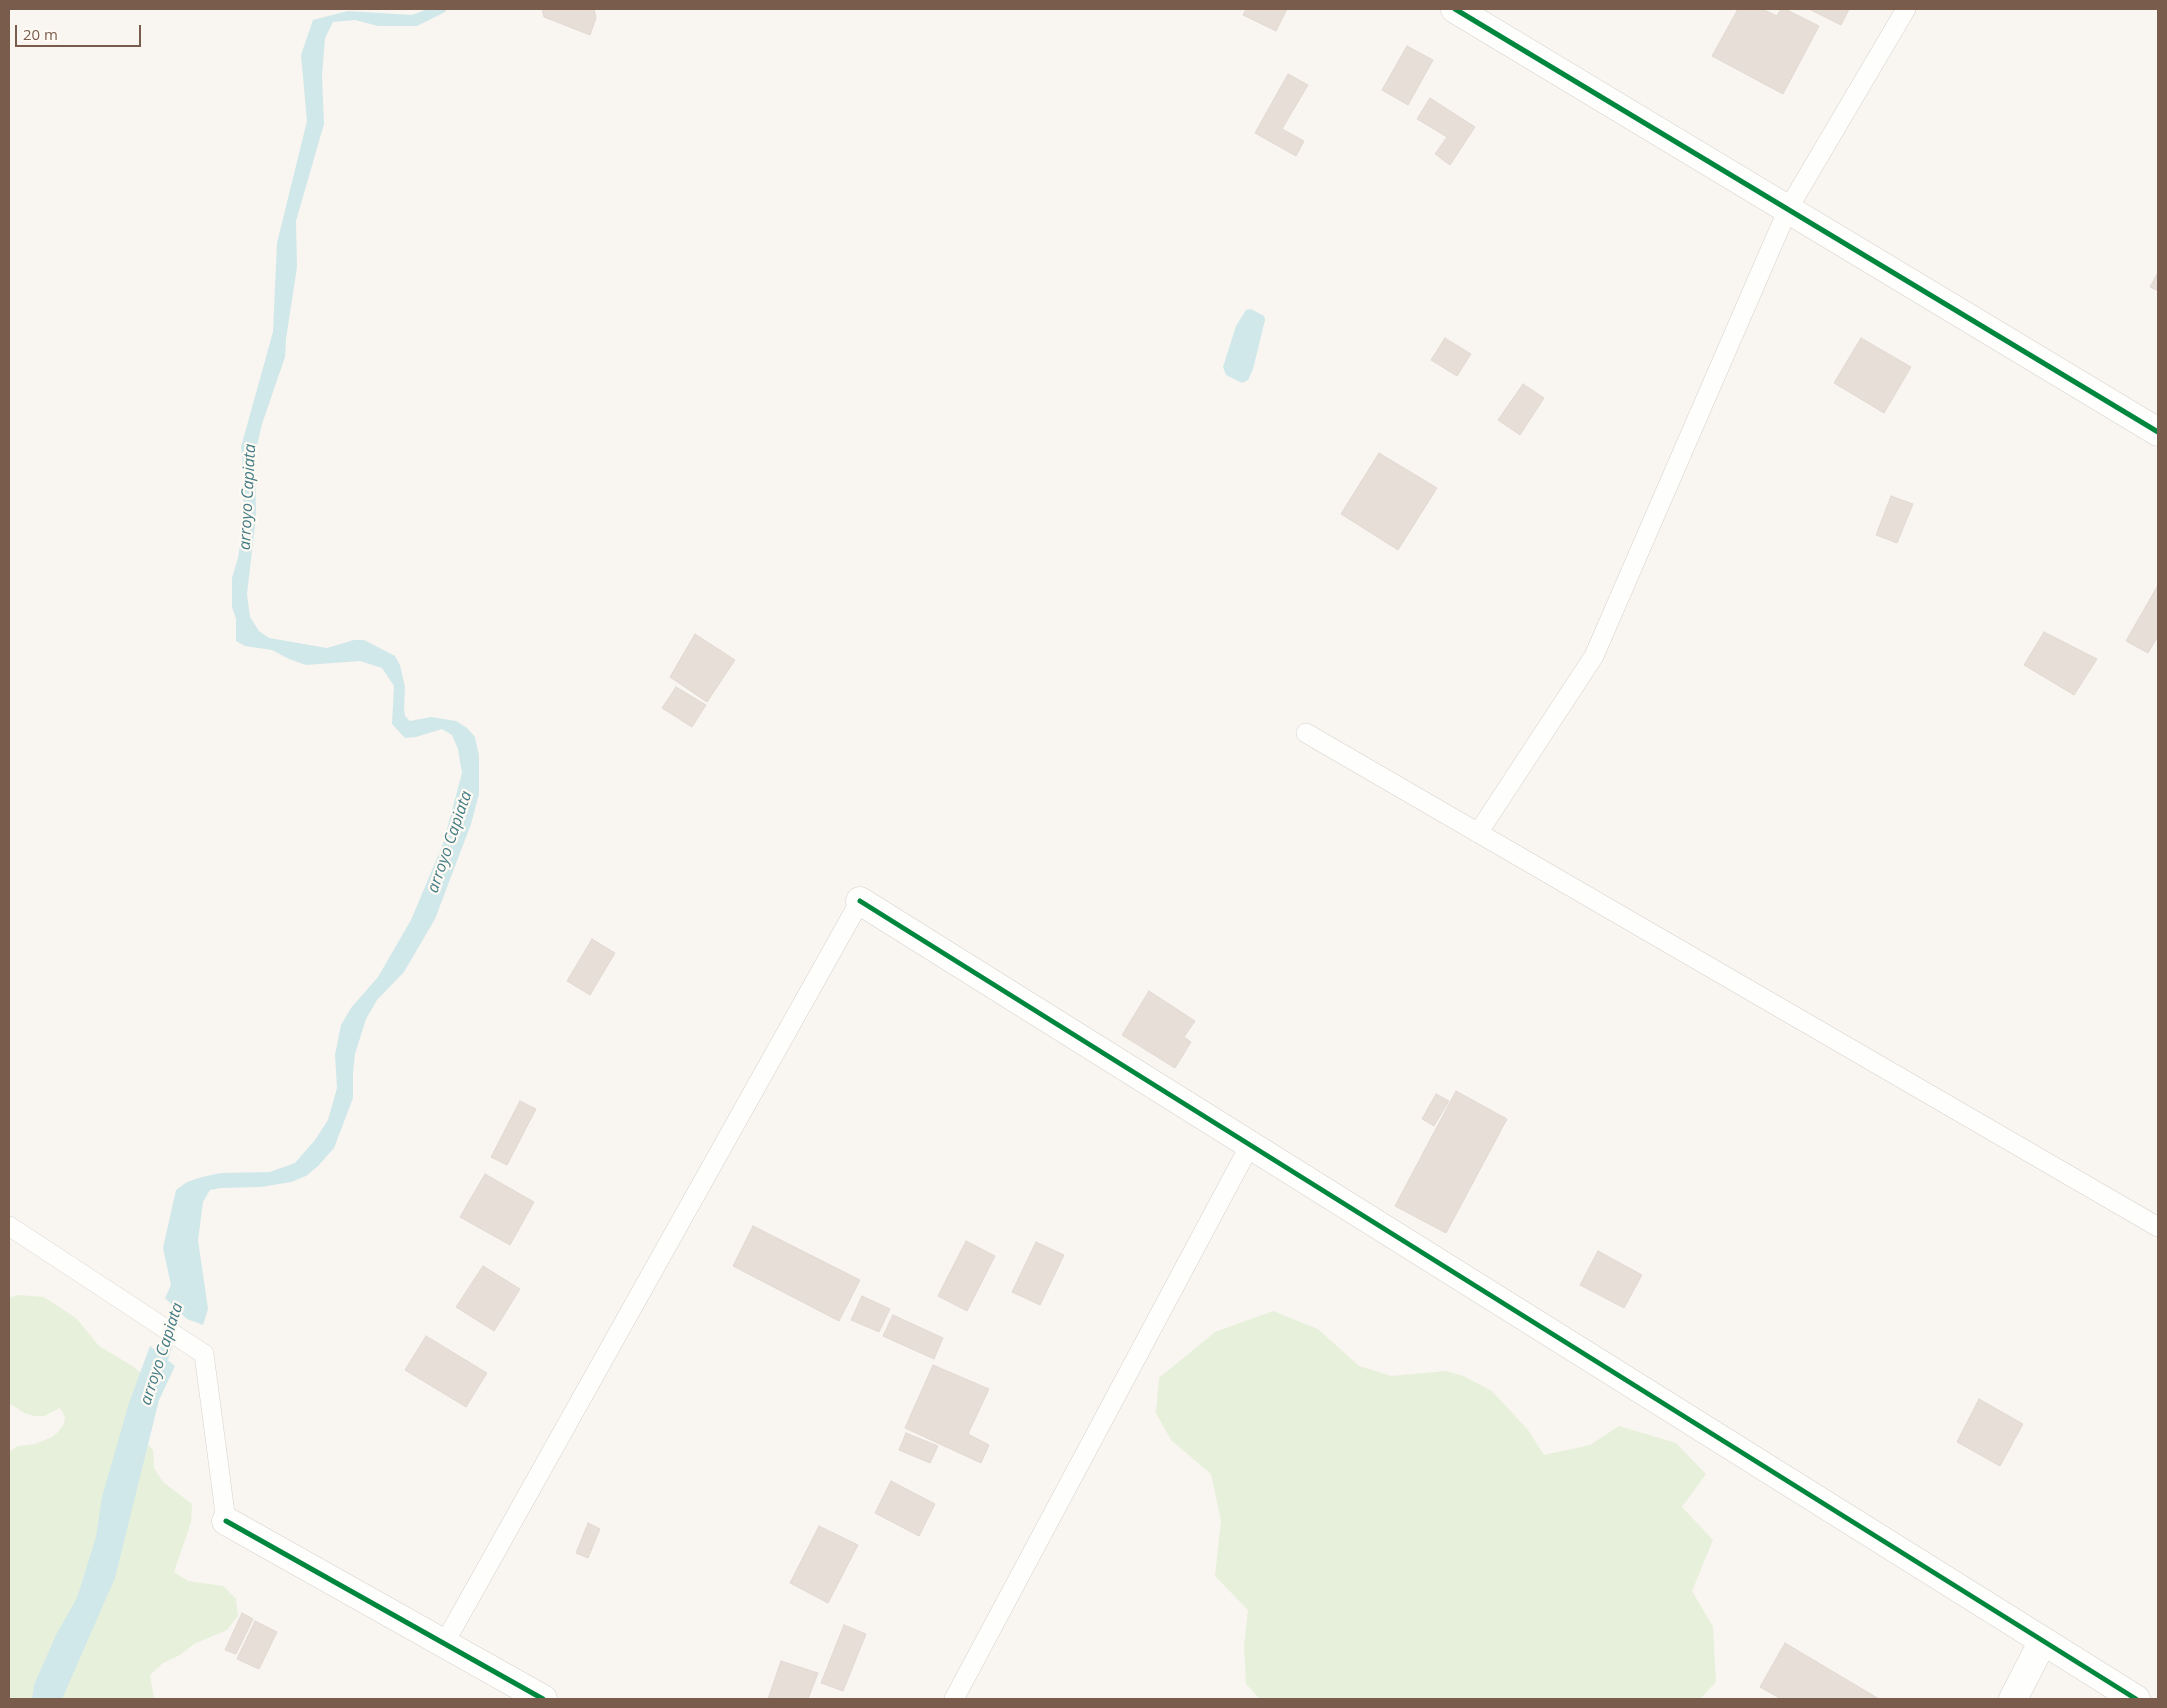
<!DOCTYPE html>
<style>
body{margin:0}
#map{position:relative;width:2167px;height:1708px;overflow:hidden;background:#f9f5f0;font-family:"Open Sans",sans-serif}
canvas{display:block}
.frame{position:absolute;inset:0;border:10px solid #7a5c4d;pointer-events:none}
.scale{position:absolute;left:15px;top:25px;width:126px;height:22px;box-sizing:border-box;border:2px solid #7a5c4d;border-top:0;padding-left:6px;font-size:15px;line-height:18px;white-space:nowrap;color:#7a5c4d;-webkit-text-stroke:4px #fffaf3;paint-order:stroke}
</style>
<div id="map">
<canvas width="2167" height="1708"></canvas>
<div class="frame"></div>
<div class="scale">20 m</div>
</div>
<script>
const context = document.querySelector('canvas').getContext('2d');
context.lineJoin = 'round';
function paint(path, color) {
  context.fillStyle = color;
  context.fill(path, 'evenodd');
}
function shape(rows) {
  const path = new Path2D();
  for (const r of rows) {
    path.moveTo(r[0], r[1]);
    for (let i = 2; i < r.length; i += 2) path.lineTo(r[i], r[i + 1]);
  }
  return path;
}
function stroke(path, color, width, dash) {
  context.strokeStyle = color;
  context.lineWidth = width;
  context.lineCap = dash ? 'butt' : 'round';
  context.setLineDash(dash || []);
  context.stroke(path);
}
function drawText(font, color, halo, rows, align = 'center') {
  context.font = font + ' "Open Sans",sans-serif';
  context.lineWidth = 4.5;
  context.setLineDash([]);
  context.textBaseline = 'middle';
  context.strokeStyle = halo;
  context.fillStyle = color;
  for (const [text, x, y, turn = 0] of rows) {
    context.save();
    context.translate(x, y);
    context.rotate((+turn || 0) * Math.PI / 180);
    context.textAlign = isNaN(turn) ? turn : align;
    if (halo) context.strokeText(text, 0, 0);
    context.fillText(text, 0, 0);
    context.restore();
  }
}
paint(shape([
 [18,1295,44,1297,76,1318,99,1346,134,1367,147,1379,142,1438,153,1450,154,1468,163,1482,192,1504,191,1522,174,1572,188,1581,223,1586,236,1599,238,1616,227,1630,194,1644,180,1655,163,1663,150,1675,154,1699,9,1699,9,1452,18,1446,35,1444,52,1437,59,1431,64,1424,65,1416,60,1408,44,1416,35,1416,26,1414,9,1403,9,1298],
 [1273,1311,1318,1329,1359,1366,1391,1376,1446,1371,1463,1376,1492,1391,1528,1430,1544,1455,1590,1445,1619,1426,1676,1443,1706,1474,1682,1507,1713,1540,1692,1591,1713,1627,1716,1682,1700,1699,1260,1699,1246,1684,1244,1646,1248,1610,1215,1576,1221,1521,1211,1474,1171,1440,1156,1413,1159,1378,1215,1332]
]), '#e7f0db');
paint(shape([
 [428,9,447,9,445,12,417,26,378,26,355,20,333,22,325,38,322,75,324,124,296,221,297,267,286,339,285,357,262,424,255,454,256,517,247,594,250,617,259,631,269,638,327,648,354,640,364,640,395,656,400,665,405,687,404,709,405,716,410,721,431,717,456,721,467,728,475,737,479,756,479,794,471,824,435,919,404,972,377,1000,366,1019,355,1054,353,1072,353,1098,334,1148,318,1166,306,1176,291,1182,261,1187,221,1188,210,1190,203,1202,198,1240,208,1309,203,1325,187,1319,165,1298,171,1285,163,1248,176,1190,187,1182,202,1177,221,1173,270,1172,295,1163,315,1140,328,1120,337,1088,335,1055,341,1025,351,1008,378,977,411,920,443,844,462,773,458,749,452,735,442,729,416,737,405,738,392,724,394,686,382,668,360,661,306,665,289,659,272,650,245,646,236,641,236,619,232,607,232,578,238,558,243,524,244,477,241,447,273,332,277,243,307,121,301,55,313,20,348,11,412,15],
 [1251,309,1264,316,1265,320,1253,369,1248,380,1242,383,1226,375,1223,367,1236,326,1246,310],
 [150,1346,175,1366,159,1400,115,1578,62,1699,32,1699,34,1685,56,1635,77,1598,96,1537,102,1497,129,1403]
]), '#d0e8ea');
stroke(shape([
 [158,1373,181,1294]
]), '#d0e8ea', 12);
const building = shape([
 [542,9,594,9,596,18,590,35,544,17,542,9],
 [1246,9,1287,9,1276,31,1243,15,1246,9],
 [1738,9,1762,9,1777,16,1781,9,1785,9,1819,26,1783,94,1712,56,1738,9],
 [1809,9,1849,9,1841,25,1809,9],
 [1407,46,1433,60,1408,105,1382,90,1407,46],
 [1288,74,1308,85,1282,129,1304,141,1296,156,1255,133,1288,74],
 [1430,98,1475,127,1450,165,1435,154,1447,137,1417,119,1430,98],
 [2158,272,2158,291,2150,287,2158,272],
 [1445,338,1471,354,1457,376,1431,360,1445,338],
 [1861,338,1911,367,1884,413,1834,383,1861,338],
 [1523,384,1544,398,1520,435,1498,420,1523,384],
 [1379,453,1437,488,1398,550,1341,514,1379,453],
 [1891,496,1913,504,1897,543,1876,535,1891,496],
 [2158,585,2158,636,2148,653,2126,641,2158,585],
 [2044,632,2097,659,2074,695,2024,665,2044,632],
 [695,634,735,660,707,702,670,677,695,634],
 [676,687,706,705,692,727,662,708,676,687],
 [592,939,615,953,590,995,567,981,592,939],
 [1149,991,1195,1021,1184,1037,1191,1042,1175,1068,1122,1035,1149,991],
 [1456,1091,1507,1119,1446,1233,1395,1206,1456,1091],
 [1436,1094,1449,1101,1434,1126,1422,1119,1436,1094],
 [520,1101,536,1109,507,1165,491,1157,520,1101],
 [485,1174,534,1202,510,1245,460,1217,485,1174],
 [753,1226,860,1280,839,1321,733,1266,753,1226],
 [966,1241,995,1256,967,1311,938,1296,966,1241],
 [1036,1242,1064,1255,1040,1305,1012,1292,1036,1242],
 [1598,1251,1642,1275,1624,1308,1580,1285,1598,1251],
 [483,1266,520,1289,494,1331,456,1307,483,1266],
 [862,1296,890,1309,879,1332,851,1320,862,1296],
 [893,1315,943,1338,934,1359,883,1336,893,1315],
 [426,1336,487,1373,466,1407,405,1370,426,1336],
 [933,1365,989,1389,968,1434,989,1445,981,1463,905,1428,933,1365],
 [1979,1399,2023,1424,2000,1466,1957,1442,1979,1399],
 [906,1433,938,1446,930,1463,899,1450,906,1433],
 [891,1481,935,1504,919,1536,875,1513,891,1481],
 [588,1523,600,1529,588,1558,576,1553,588,1523],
 [819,1526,858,1545,828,1603,790,1583,819,1526],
 [242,1613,253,1619,236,1654,225,1650,242,1613],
 [255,1621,277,1632,259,1669,237,1659,255,1621],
 [844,1625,866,1634,843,1691,821,1683,844,1625],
 [1785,1643,1879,1699,1781,1699,1760,1687,1785,1643],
 [781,1661,818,1673,808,1699,768,1699,781,1661]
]);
paint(building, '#e6ded7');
stroke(building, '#e2d8d2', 1);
const lane = shape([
 [1306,733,2158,1227],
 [1478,833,1594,656,1788,209,1906,9],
 [9,1226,204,1354,226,1521],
 [444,1644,860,901],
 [954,1699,1250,1145]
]);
const street = shape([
 [1455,9,2158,432],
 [860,901,2136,1699],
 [226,1521,543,1699],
 [2013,1699,2043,1641]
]);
stroke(lane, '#d7d1cb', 20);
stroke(street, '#d7d1cb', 29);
stroke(lane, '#fefefd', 19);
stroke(street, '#fefefd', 28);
stroke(shape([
 [1455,9,2158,432],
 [860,901,2136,1699],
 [226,1521,543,1699]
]), '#00873e', 5);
drawText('italic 16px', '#437c86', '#fffaf3', [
 ["arroyo Capiata",248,497,-87],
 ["arroyo Capiata",450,842,-71],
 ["arroyo Capiata",162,1354,-72]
]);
</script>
